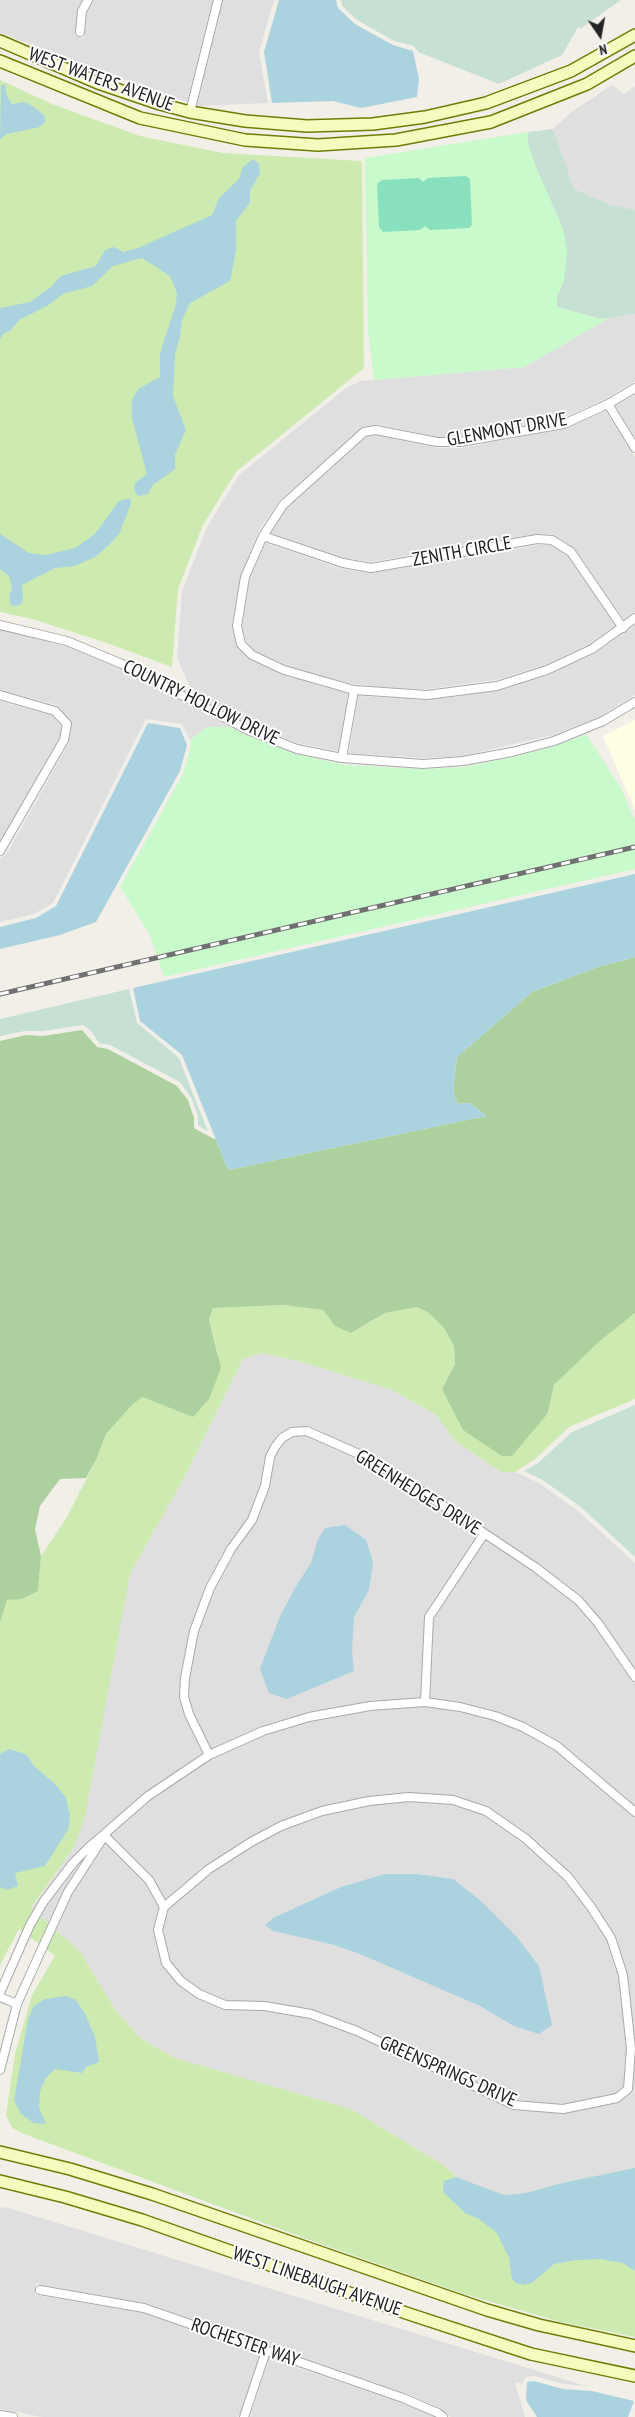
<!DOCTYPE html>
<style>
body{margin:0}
#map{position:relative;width:635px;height:2417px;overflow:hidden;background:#f2efe9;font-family:"PT Sans Narrow",sans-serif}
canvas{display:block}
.north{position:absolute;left:575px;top:10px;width:50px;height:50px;-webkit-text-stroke:4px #fff;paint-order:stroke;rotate:168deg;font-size:14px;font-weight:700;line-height:20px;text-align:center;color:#222}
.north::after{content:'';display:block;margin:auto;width:18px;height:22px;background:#222;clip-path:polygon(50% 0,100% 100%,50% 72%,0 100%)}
</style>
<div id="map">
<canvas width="635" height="2417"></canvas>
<div class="north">N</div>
</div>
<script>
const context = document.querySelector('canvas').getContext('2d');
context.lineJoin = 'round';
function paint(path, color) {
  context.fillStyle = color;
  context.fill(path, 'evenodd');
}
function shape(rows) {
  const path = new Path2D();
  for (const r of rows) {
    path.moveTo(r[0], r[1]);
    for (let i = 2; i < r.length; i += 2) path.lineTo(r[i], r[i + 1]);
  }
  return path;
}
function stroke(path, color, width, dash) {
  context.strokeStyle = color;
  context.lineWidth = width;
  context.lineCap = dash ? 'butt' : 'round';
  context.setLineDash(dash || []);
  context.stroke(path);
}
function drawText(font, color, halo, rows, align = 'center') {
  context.font = font + ' "PT Sans Narrow",sans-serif';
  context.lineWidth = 4;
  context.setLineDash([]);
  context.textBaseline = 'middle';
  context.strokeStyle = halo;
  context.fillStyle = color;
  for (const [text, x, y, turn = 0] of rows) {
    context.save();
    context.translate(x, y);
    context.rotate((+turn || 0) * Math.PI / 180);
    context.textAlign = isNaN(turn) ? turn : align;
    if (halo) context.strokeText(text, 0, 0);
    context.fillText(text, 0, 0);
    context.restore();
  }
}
paint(shape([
 [0,0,82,0,78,9,75,36,84,38,87,13,93,0,213,0,187,102,0,33],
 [223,0,274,0,259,52,268,103,196,106],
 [612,85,624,94,635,86,635,210,611,205,574,189,553,129,570,113],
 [635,314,635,381,605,399,563,418,460,437,437,437,377,424,363,427,279,501,259,530,241,574,232,625,237,645,251,660,283,675,349,694,339,751,298,743,249,725,165,681,192,692,177,658,182,591,207,527,239,475,346,388,361,381,524,367,609,318],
 [635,394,635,439,615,406],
 [606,411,635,457,635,612,624,620,575,549,552,534,536,534,371,562,344,558,271,533,286,509,366,437,376,435,436,448,461,448,565,429],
 [266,543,342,569,370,573,538,545,551,545,568,556,616,626,590,644,545,665,496,680,427,689,389,688,355,684,318,676,286,665,255,651,246,641,242,626,250,579],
 [635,625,635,695,601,716,553,735,462,756,423,758,349,753,358,696,428,700,498,691,549,675,594,654],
 [0,630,66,646,121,669,230,727,207,727,190,740,182,724,146,719,53,903,34,914,0,922,0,858,7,853,69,743,71,726,70,721,56,705,0,690],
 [0,701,53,716,61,726,60,738,0,844],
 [262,1353,302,1362,392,1390,436,1415,455,1441,501,1472,515,1472,539,1483,578,1511,635,1563,635,2168,562,2183,526,2193,504,2195,456,2177,445,2166,351,2109,175,2058,140,2038,114,2008,81,1953,31,1909,74,1847,130,1574,184,1478,243,1359],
 [0,2207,9,2208,586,2386,563,2384,534,2376,525,2377,523,2384,515,2382,525,2417,451,2417,440,2408,405,2393,146,2303,36,2284,35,2295,144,2313,260,2354,243,2409,237,2417,42,2417,0,2409],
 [269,2358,402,2403,435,2417,250,2417]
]), '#e0dfdf');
paint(shape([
 [635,720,635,810,603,736]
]), '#ffffe5');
paint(shape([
 [0,80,52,104,140,136,223,153,362,161,364,368,236,472,203,525,178,589,172,667,104,642,32,619,0,612],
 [283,1305,323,1310,335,1326,362,1327,385,1313,417,1307,429,1313,444,1328,454,1346,455,1364,442,1389,448,1398,548,1414,554,1385,600,1341,635,1313,635,1399,569,1427,535,1459,515,1472,501,1472,455,1441,436,1415,392,1390,302,1362,262,1353,243,1359,184,1478,130,1574,84,1821,74,1847,31,1908,81,1953,114,2008,140,2038,175,2058,351,2109,445,2166,456,2177,504,2195,526,2193,562,2183,635,2168,635,2337,561,2322,464,2294,304,2238,24,2134,12,2128,6,2115,15,2054,32,1995,55,1956,19,1929,0,1965,0,1623,7,1599,22,1599,38,1591,41,1556,67,1517,96,1460,106,1434,131,1406,142,1397,193,1417,218,1354,209,1320,213,1308]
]), '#cdebb0');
paint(shape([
 [635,957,635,1313,600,1341,554,1385,548,1413,512,1456,502,1456,463,1430,442,1389,455,1364,454,1346,444,1328,429,1313,417,1307,385,1313,351,1333,335,1326,323,1310,283,1305,213,1308,209,1320,221,1368,209,1399,193,1417,142,1397,131,1406,106,1434,96,1460,86,1478,60,1479,40,1506,35,1529,41,1556,38,1591,22,1599,7,1600,0,1623,0,1041,26,1035,43,1036,82,1030,97,1047,108,1049,177,1086,188,1100,194,1118,194,1128,216,1140,228,1170,486,1116,470,1103,458,1104,453,1091,457,1057,532,992,598,967]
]), '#add19e');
paint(shape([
 [341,0,621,0,580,29,578,27,562,55,499,84,418,52,414,46,394,41,357,20,342,6],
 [553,129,574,189,611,205,635,210,635,314,601,319,557,307,557,295,564,281,563,229,536,168,528,144,528,132],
 [129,989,137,1023,179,1058,208,1132,198,1125,198,1117,192,1099,180,1082,110,1045,99,1043,92,1032,83,1025,43,1031,25,1031,0,1036,0,1019],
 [635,1405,635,1557,581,1507,541,1479,524,1471,538,1463,572,1432]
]), '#c6e0d4');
paint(shape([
 [528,132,528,144,536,167,563,229,567,250,564,281,557,295,557,307,601,319,609,318,525,367,374,380,368,330,365,158],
 [207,727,230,727,246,735,296,754,345,765,423,769,464,767,513,757,555,746,586,734,621,788,635,820,635,869,164,977,150,935,120,887,183,774,191,746,190,740]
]), '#c8facc');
paint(shape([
 [466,176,470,179,472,225,469,228,430,230,425,226,420,230,383,232,379,227,377,184,382,180,419,178,423,182,428,178]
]), '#88e0be');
paint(shape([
 [279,0,336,0,338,8,355,24,393,45,413,51,419,79,417,97,361,108,333,101,272,103,264,52],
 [1,85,5,85,7,96,12,104,25,102,34,107,45,116,45,122,40,127,7,134,0,139],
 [253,159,259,164,260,173,250,191,250,203,236,221,236,251,230,281,190,303,182,320,180,337,175,354,173,396,186,430,175,455,175,469,153,485,148,494,138,496,134,489,135,483,147,474,132,419,132,400,138,389,160,377,160,353,176,304,177,293,170,276,142,258,113,266,92,286,63,294,47,306,19,320,10,331,4,333,0,340,0,308,30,302,51,287,61,276,96,266,105,250,114,247,124,252,138,248,212,215,219,198,239,179,243,167],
 [130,498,131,504,119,534,109,545,95,557,75,566,55,568,22,585,23,600,20,605,11,606,9,596,12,588,11,583,9,576,0,569,0,534,29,553,46,555,75,548,95,534,119,501],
 [148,723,180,728,187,745,180,771,96,922,60,935,0,949,0,927,36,918,56,906],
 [635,874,635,957,598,967,532,992,457,1057,453,1091,458,1104,470,1103,486,1116,228,1170,182,1055,140,1021,133,988],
 [345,1525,366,1540,373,1562,369,1590,354,1617,352,1651,354,1671,287,1699,269,1693,260,1669,280,1616,295,1588,311,1563,318,1539,325,1528],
 [9,1749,26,1754,34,1766,55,1784,66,1798,70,1816,69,1828,45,1866,15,1873,18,1886,7,1890,0,1887,0,1754],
 [385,1874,417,1874,453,1879,481,1901,516,1936,539,1966,552,2025,539,2034,514,2026,480,2006,360,1954,331,1944,273,1931,265,1925,273,1918,341,1887],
 [66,1996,76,2000,85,2014,95,2037,99,2062,86,2067,82,2073,55,2069,46,2078,40,2091,39,2108,46,2124,34,2123,21,2114,14,2101,28,2019,34,2006,45,1999],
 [635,2168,635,2271,623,2263,600,2259,577,2260,554,2264,533,2282,525,2285,516,2283,512,2279,509,2258,497,2233,479,2219,465,2213,444,2193,443,2189,444,2181,456,2177,504,2195,526,2193,562,2183],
 [534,2381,563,2389,592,2391,634,2401,628,2417,537,2417,526,2400,527,2382]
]), '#aad3df');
const street = shape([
 [80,32,82,11,88,0],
 [190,112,218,0],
 [635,388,608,404,564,424,460,442,437,442,376,430,364,432,283,505,263,536,245,577,237,626,241,644,252,655,284,670,354,690,427,695,497,686,547,670,592,649,635,618],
 [608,404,635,448],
 [263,536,343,563,371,568,537,539,552,540,571,552,623,628],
 [0,625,67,641,122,664,248,730,297,749,342,758,423,764,463,761,512,752,554,741,603,721,635,702],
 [0,695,55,711,67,724,64,740,0,851],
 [342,758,354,690],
 [425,1702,429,1617,484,1534],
 [209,1755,189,1714,184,1697,185,1678,194,1631,210,1588,231,1549,252,1520,265,1486,270,1457,275,1447,282,1438,292,1432,307,1431,361,1455,409,1483,535,1567,578,1600,598,1623,635,1677],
 [409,1797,453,1800,486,1811,525,1838,568,1877,591,1907,611,1938,623,1975,631,2048,628,2089,617,2098,563,2109,514,2105,357,2031,311,2014,264,2006,225,2005,199,1994,181,1981,166,1963,158,1930,164,1907,209,1869,251,1842,281,1826,322,1811,369,1801,409,1797],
 [105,1836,149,1880,164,1907],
 [0,1993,30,1925,44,1901,73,1863,87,1849,148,1796,209,1755,263,1731,309,1717,370,1706,425,1702,460,1707,495,1716,523,1727,557,1746,635,1812],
 [0,1997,17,2004],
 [0,2070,17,2004,40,1953,68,1892,101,1841],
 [40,2290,144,2308,403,2398,438,2413,443,2417],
 [0,2415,13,2417],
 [244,2417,266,2351]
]);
const secondary = shape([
 [0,41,98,83,160,104,190,112,245,121,307,126,373,124,425,117,486,103,571,71,635,35],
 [0,61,140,118,245,140,318,145,396,140,491,122,587,84,635,56],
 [0,2152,70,2169,152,2194,487,2310,539,2325,635,2346],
 [0,2181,65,2197,142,2220,406,2313,531,2354,635,2376]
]);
stroke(street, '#a9a9a9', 10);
stroke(secondary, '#707d05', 14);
stroke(street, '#fff', 8);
stroke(secondary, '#f7fabf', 11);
const rail = shape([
 [0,994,635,847]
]);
stroke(rail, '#707070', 5);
stroke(rail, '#fff', 3, [9]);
drawText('19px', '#222', '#fff', [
 ["WEST WATERS AVENUE",101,80,20],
 ["GLENMONT DRIVE",507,430,-10],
 ["ZENITH CIRCLE",462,552,-10],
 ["COUNTRY HOLLOW DRIVE",201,703,26],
 ["GREENHEDGES DRIVE",418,1493,32],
 ["GREENSPRINGS DRIVE",448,2072,24],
 ["WEST LINEBAUGH AVENUE",317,2282,19],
 ["ROCHESTER WAY",245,2343,19]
]);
</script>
